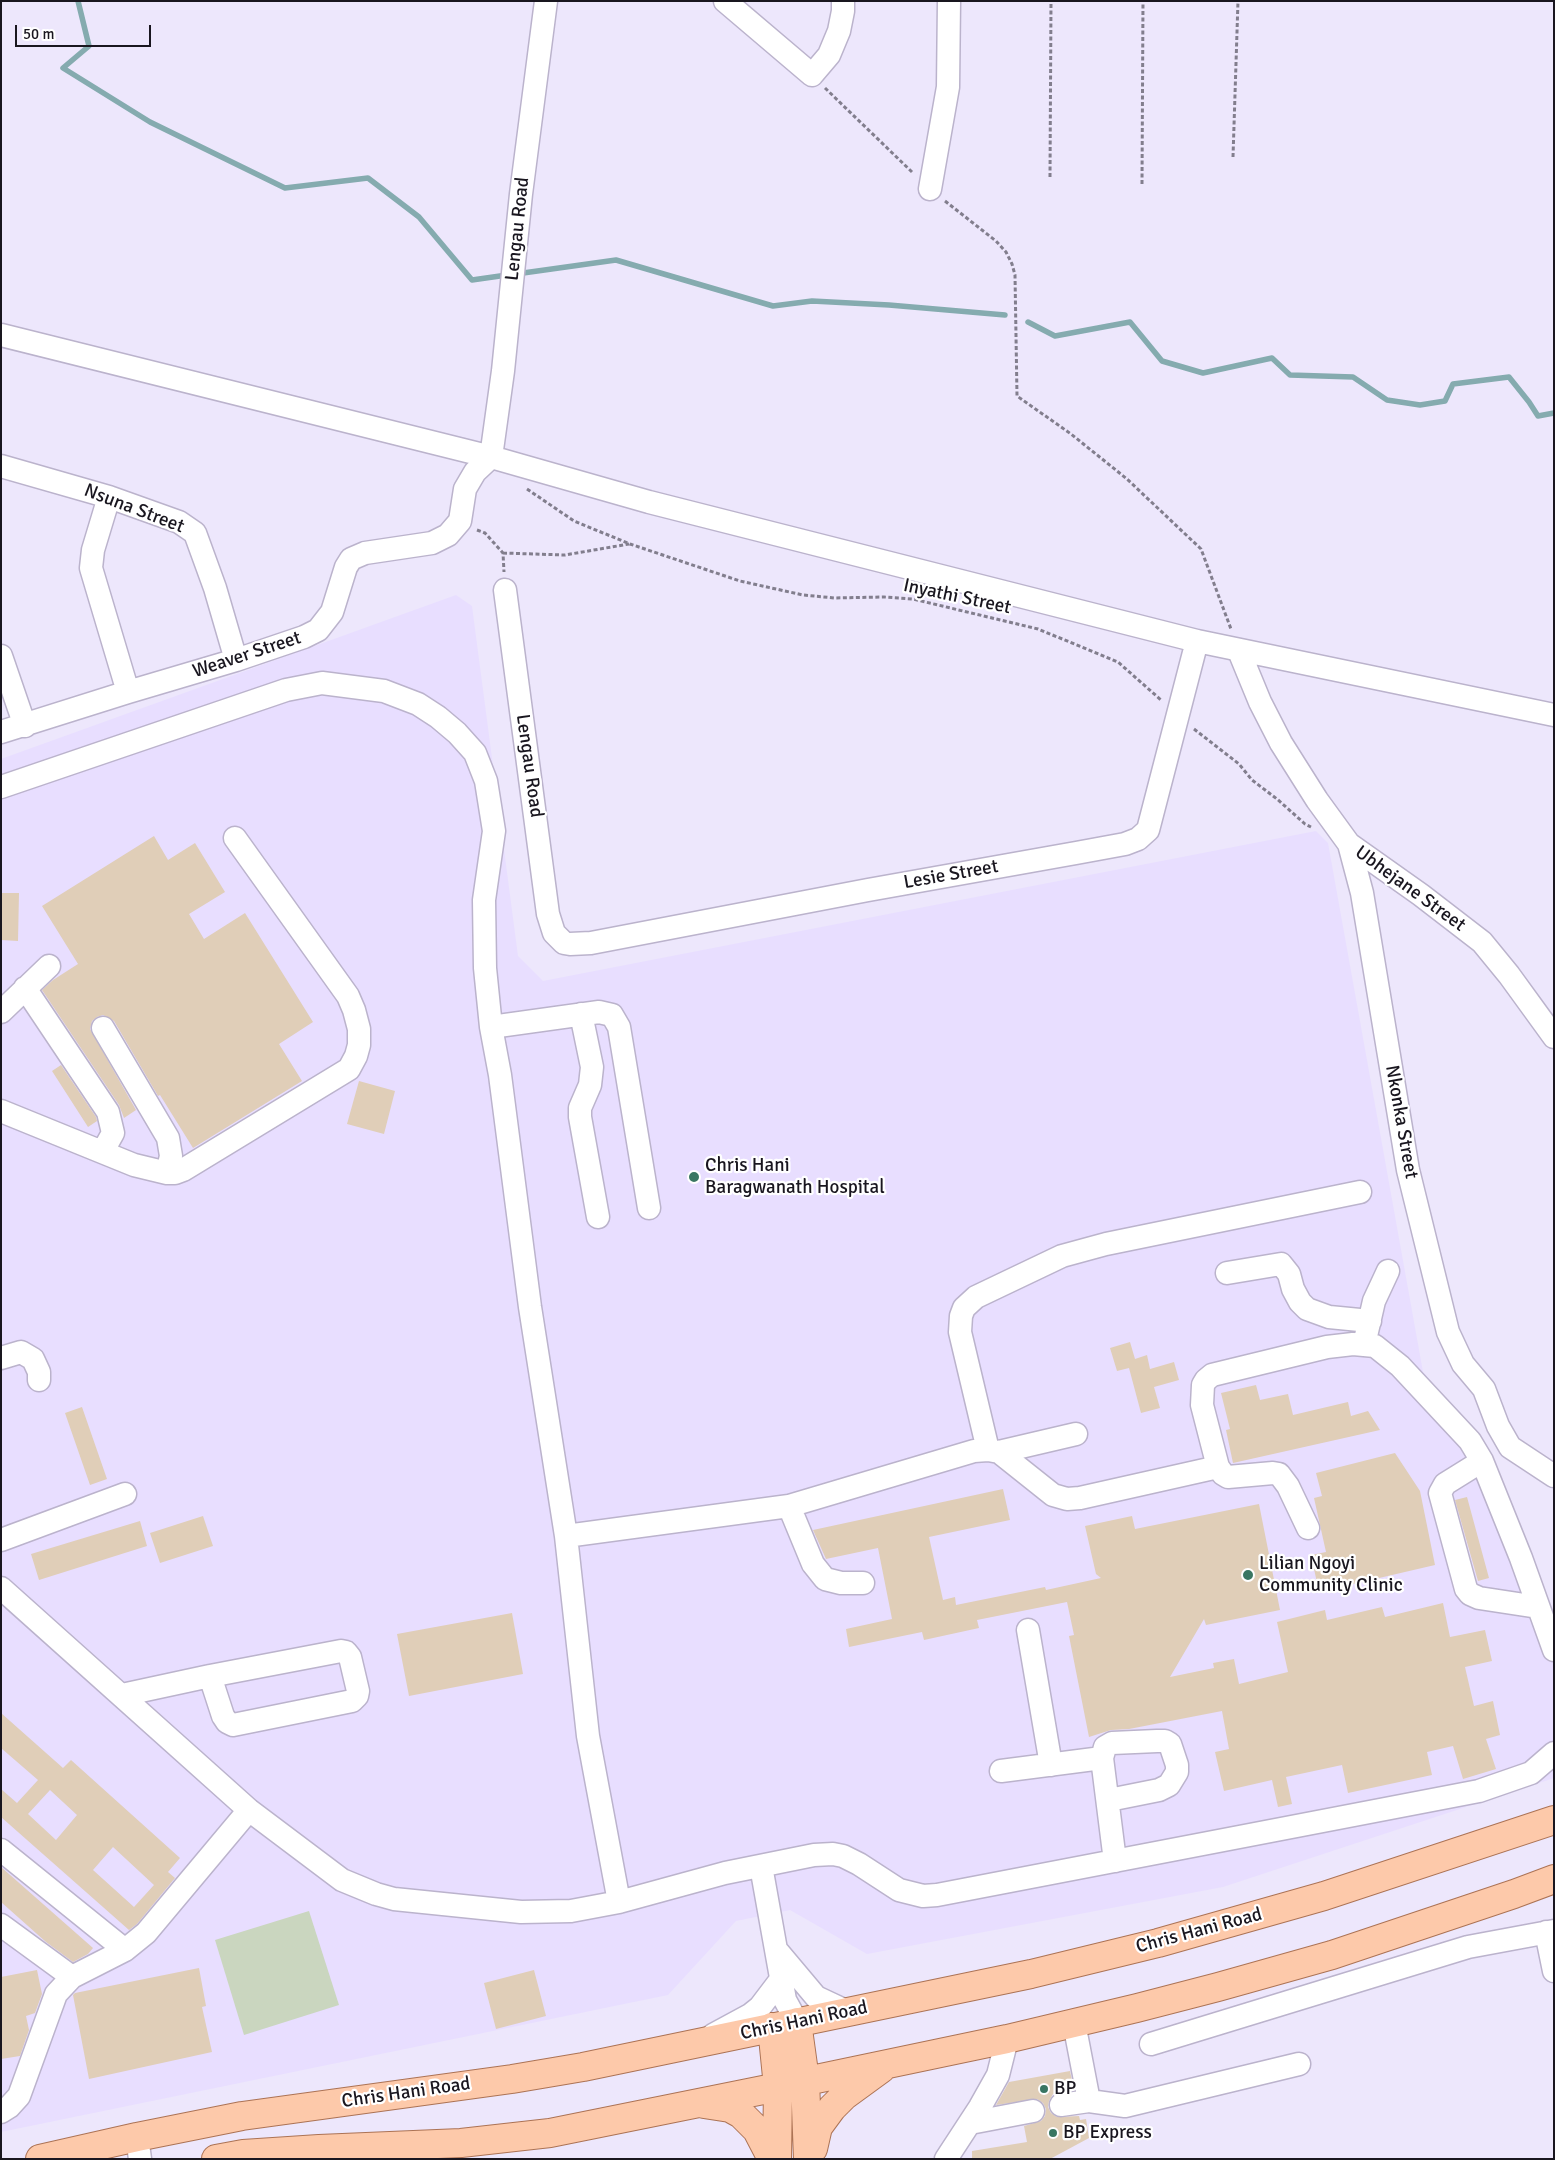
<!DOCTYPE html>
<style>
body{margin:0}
#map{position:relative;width:1555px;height:2160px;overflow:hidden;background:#ede7fc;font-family:Signika,sans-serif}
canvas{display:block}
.frame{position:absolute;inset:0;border:2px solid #19161f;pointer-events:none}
.scale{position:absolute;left:15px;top:25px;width:136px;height:22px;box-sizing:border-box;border:2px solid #19161f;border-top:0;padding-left:6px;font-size:15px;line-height:18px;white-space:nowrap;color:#19161f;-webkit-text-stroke:4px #fff;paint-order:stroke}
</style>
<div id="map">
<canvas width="1555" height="2160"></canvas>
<div class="frame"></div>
<div class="scale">50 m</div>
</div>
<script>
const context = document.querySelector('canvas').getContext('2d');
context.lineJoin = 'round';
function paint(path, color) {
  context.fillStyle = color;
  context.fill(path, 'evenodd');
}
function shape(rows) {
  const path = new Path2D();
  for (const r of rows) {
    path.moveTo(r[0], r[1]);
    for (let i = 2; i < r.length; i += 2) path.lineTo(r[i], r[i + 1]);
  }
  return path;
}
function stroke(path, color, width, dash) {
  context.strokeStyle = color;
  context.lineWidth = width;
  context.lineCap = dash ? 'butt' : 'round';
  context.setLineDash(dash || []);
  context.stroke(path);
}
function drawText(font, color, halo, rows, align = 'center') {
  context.font = font + ' Signika,sans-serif';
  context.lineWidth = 4.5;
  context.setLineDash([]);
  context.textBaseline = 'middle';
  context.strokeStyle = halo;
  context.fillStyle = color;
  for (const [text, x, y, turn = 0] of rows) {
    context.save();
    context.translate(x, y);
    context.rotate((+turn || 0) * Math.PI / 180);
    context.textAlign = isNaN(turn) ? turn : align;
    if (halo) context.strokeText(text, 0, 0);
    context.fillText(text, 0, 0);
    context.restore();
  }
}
paint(shape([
 [456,595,472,606,518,956,543,981,1316,831,1328,843,1423,1372,1483,1442,1554,1633,1554,1778,1223,1887,867,1954,790,1910,736,1921,668,1995,1,2132,1,759]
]), '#e8deff');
paint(shape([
 [309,1911,339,2005,244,2035,215,1940]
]), '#cad6bf');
stroke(shape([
 [78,1,89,46,63,68,150,122,285,188,368,178,419,217,472,280,507,275],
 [516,274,616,260,773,306,812,301,889,305,1005,315],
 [1028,322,1055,336,1130,322,1162,361,1203,373,1272,358,1290,375,1353,377,1387,400,1420,405,1445,401,1453,384,1509,377,1529,402,1538,416,1554,413]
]), '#85abaf', 5.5);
paint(shape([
 [154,836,168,860,195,843,225,892,189,914,204,939,245,913,313,1022,279,1044,302,1081,193,1148,160,1095,158,1096,114,1021,103,1015,97,1017,92,1021,90,1029,136,1110,124,1118,119,1105,42,990,53,980,78,964,42,906],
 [1,893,19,893,18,941,1,940],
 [61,1065,96,1117,97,1121,88,1127,52,1071],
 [359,1081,395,1091,384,1134,347,1124],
 [1130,1342,1135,1359,1147,1355,1150,1369,1174,1362,1179,1380,1154,1387,1160,1408,1141,1413,1129,1368,1117,1371,1110,1348],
 [1256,1385,1260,1400,1288,1394,1293,1415,1348,1402,1351,1416,1368,1411,1380,1430,1233,1463,1226,1430,1230,1429,1221,1393],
 [82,1407,107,1479,90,1485,65,1413],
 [1395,1453,1420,1491,1435,1565,1319,1592,1311,1555,1326,1552,1314,1498,1322,1496,1316,1473],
 [1003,1489,1010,1520,929,1537,943,1600,955,1597,956,1605,1045,1587,1046,1590,1101,1578,1096,1574,1085,1526,1132,1516,1135,1529,1259,1504,1280,1610,1206,1625,1204,1619,1170,1677,1214,1668,1213,1663,1234,1659,1239,1684,1288,1672,1277,1622,1325,1610,1327,1620,1382,1607,1385,1617,1443,1603,1450,1637,1485,1630,1492,1661,1465,1667,1474,1706,1493,1701,1500,1735,1486,1739,1496,1769,1463,1779,1453,1746,1427,1752,1432,1775,1348,1793,1342,1765,1286,1777,1292,1804,1278,1807,1272,1780,1224,1791,1215,1752,1229,1749,1222,1711,1129,1729,1111,1730,1089,1737,1069,1636,1074,1635,1067,1602,977,1620,979,1628,924,1640,922,1632,849,1647,846,1629,892,1619,878,1548,826,1559,813,1530],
 [1467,1497,1489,1578,1478,1581,1455,1500],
 [203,1516,213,1546,160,1563,150,1533],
 [140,1521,147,1546,39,1580,31,1554],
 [512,1613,523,1674,409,1696,397,1634],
 [1,1713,63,1768,71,1760,180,1858,168,1872,175,1878,137,1924,129,1930,1,1817,1,1789,17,1803,38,1780,1,1748],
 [50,1790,77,1815,56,1840,28,1814],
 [113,1847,154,1885,134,1907,93,1870],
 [1,1867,93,1948,88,1954,73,1962,46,1942,1,1902],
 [199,1968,206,2006,202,2007,212,2052,89,2079,73,1995,75,1993],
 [37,1970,42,1994,35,2013,26,2016,29,2030,20,2056,1,2059,1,1977],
 [534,1970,546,2016,496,2029,484,1983],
 [1070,2071,1074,2090,1053,2094,1049,2101,1048,2107,1051,2113,1057,2117,1079,2116,1080,2120,1086,2119,1089,2138,1050,2159,972,2159,972,2151,1027,2142,1024,2126,1041,2121,1045,2116,1046,2109,1043,2103,1037,2099,996,2105,1009,2082]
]), '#e0ceb8');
const minor = shape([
 [725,1,812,75,829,55,839,31,843,11,843,1],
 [930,189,948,87,949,1],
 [1,335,491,457,649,502,1197,641,1554,715],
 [1,466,109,497,179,522,195,533,215,588,236,660],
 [109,497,93,550,91,568,128,692],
 [505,590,548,914,554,933,564,943,570,944,591,943,868,890,1076,853,1125,844,1138,839,1148,830,1197,641],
 [1239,651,1260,702,1281,743,1317,800,1349,844,1421,895,1482,942,1509,975,1554,1037],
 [1,656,25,726],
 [1,732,128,692,236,660,304,637,318,630,332,612,346,567,351,559,365,553,432,543,448,535,460,521,465,489,475,472,491,457,503,371,521,194,546,1],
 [1,787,286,690,322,683,384,691,418,704,438,717,457,733,475,753,486,781,494,831,484,900,485,968,491,1027,500,1075,530,1307,566,1536,588,1736,619,1902],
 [1349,844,1362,893,1408,1170,1448,1332,1463,1364,1484,1389,1498,1426,1510,1447,1554,1476],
 [25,988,108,1112,113,1133,103,1151],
 [1,1012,49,966],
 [581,1014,592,1067,590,1085,580,1108,580,1117,598,1217],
 [491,1027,599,1012,612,1015,619,1027,649,1208],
 [103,1028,168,1138,171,1156,167,1173],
 [1,1111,134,1165,167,1173,175,1173,183,1170,349,1069,356,1056,359,1045,359,1029,354,1010,348,996,235,838],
 [1227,1273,1281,1264,1289,1274,1293,1289,1300,1302,1307,1309,1329,1317,1370,1321],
 [1366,1336,1374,1301,1388,1271],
 [1,1358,21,1352,33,1359,39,1372,39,1380],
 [988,1450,960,1332,961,1316,964,1308,976,1297,1062,1256,1106,1244,1360,1192],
 [999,1452,1076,1434],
 [1482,1461,1445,1484,1440,1493,1466,1589,1470,1594,1479,1598,1538,1607],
 [789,1506,974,1451,988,1450,999,1452,1053,1495,1067,1499,1080,1498,1218,1467],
 [1308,1528,1288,1486,1279,1474,1273,1473,1228,1477,1223,1474,1218,1467,1202,1405,1203,1385,1206,1380,1212,1375,1327,1347,1353,1344,1375,1346,1400,1366,1470,1441,1482,1461,1521,1558,1554,1650],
 [566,1536,789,1506,813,1564,825,1579,841,1583,863,1583],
 [1,1540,125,1494],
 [1,1588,249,1810,342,1880,376,1894,394,1899,521,1912,571,1911,619,1902,725,1873,814,1855,833,1854,843,1856,859,1864,899,1890,923,1896,937,1895,1479,1791,1531,1773,1554,1753],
 [1028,1630,1051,1765],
 [122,1695,210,1676,341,1651,346,1652,350,1657,358,1691,357,1696,352,1701,233,1725,227,1722,223,1716,210,1676],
 [1001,1771,1102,1758],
 [1109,1800,1159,1790,1169,1785,1177,1772,1177,1765,1170,1744,1165,1741,1157,1741,1112,1743,1105,1747,1102,1758,1115,1861],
 [1,1850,125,1950],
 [761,1866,785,2000,797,2022],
 [1,1925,72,1977],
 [1546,1932,1554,1971],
 [779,1953,816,1997,848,2012],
 [1074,2023,1089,2101],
 [713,2035,750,2015,760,2007,782,1978],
 [1151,2044,1468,1947,1554,1931],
 [1061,2105,1089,2101,1125,2106,1299,2064],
 [1,2112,9,2107,19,2096,56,1994,72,1977,125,1950,146,1933,249,1810],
 [970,2123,1033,2111],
 [137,2137,140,2159],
 [946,2159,980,2107,998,2075,1007,2039]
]);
const major = shape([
 [797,2022,805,2080,808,2159],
 [772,2027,778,2087,777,2159],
 [704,2104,730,2108,741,2114,757,2130,772,2159],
 [813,2149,818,2127,832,2108,844,2096,881,2069],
 [40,2159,137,2137,242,2116,512,2079,583,2067,1031,1974,1158,1943,1324,1896,1554,1820],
 [216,2159,243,2154,319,2149,461,2143,550,2133,778,2087,1007,2039,1137,2008,1218,1987,1332,1955,1514,1894,1554,1879]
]);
stroke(minor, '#bbb3cc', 25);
stroke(major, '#ac7355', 30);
stroke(shape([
 [825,88,912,172],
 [1233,157,1238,1],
 [1050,177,1051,1],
 [1142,184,1143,1],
 [945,201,996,241,1006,252,1012,264,1015,275,1017,396,1071,434,1127,479,1201,549,1231,629],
 [527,489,574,521,630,544,740,581,803,595,834,598,884,597,913,599,1038,629,1118,662,1161,700],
 [477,530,485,533,503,553,504,572],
 [503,553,565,555,629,544],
 [1194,729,1239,764,1252,780,1277,799,1305,824,1311,827]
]), '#827e8d', 3, [4, 2.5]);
stroke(minor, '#fff', 22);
stroke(major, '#fdc9aa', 28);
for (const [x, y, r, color] of [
 [694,1177,6,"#397662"],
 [1248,1575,6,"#397662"],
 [1044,2089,5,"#397662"],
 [1053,2133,5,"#397662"]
]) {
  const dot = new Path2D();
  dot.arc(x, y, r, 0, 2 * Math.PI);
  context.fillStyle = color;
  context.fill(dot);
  stroke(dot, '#fff', 2);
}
drawText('19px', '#19161f', '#fff', [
 ["Lengau Road",518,229,-84],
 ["Nsuna Street",134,509,21],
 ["Inyathi Street",957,597,12],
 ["Weaver Street",247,655,-18],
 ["Lengau Road",529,766,82],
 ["Lesie Street",951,875,-10],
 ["Ubhejane Street",1410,889,36],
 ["Nkonka Street",1401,1122,80],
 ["Chris Hani Road",1199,1931,-15],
 ["Chris Hani Road",804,2021,-12],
 ["Chris Hani Road",406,2093,-8]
]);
drawText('19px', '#19161f', '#fff', [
 ["Chris Hani",705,1166],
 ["Baragwanath Hospital",705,1188],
 ["Lilian Ngoyi",1259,1564],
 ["Community Clinic",1259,1586],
 ["BP",1054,2089],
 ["BP Express",1063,2133]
], 'left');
</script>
